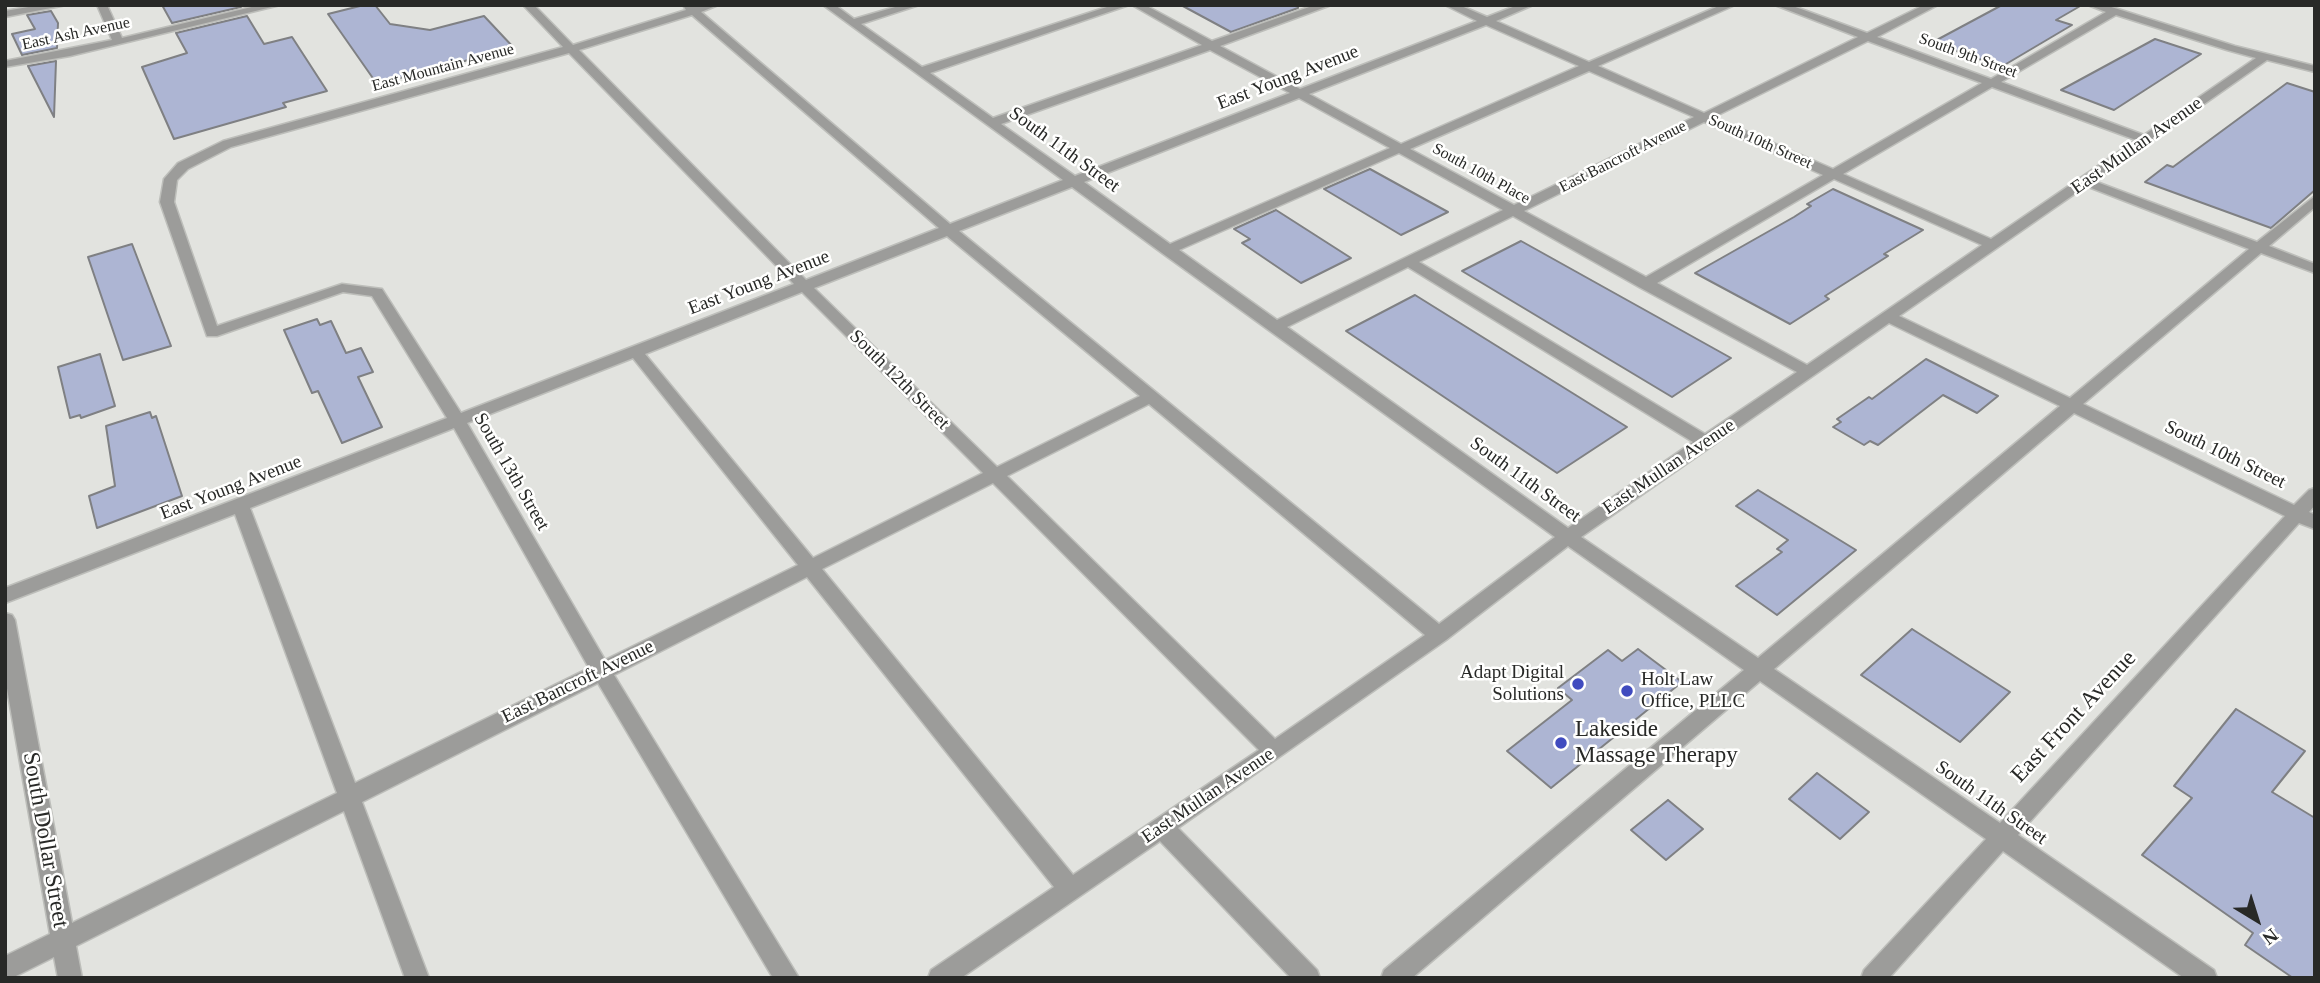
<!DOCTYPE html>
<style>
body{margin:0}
#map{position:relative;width:2320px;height:983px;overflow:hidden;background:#e2e3df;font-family:Georgia,serif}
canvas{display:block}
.frame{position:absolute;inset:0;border:7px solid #282927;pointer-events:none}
.north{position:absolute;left:2222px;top:885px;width:70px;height:70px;-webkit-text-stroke:5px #fffffe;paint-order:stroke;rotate:142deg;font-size:19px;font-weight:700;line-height:28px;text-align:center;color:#282927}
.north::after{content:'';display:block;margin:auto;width:24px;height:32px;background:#282927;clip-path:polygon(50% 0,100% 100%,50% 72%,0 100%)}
</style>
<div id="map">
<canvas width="2320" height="983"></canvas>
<div class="frame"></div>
<div class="north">N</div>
</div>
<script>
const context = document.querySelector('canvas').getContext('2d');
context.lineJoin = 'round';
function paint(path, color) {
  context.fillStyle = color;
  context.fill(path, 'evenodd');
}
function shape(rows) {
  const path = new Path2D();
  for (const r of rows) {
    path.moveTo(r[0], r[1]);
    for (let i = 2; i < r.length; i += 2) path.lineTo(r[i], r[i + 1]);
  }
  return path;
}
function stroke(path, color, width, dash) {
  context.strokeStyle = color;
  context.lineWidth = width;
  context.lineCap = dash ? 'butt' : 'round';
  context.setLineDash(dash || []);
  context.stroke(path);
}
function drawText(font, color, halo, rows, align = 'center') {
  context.font = font + ' Georgia,serif';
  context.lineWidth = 5;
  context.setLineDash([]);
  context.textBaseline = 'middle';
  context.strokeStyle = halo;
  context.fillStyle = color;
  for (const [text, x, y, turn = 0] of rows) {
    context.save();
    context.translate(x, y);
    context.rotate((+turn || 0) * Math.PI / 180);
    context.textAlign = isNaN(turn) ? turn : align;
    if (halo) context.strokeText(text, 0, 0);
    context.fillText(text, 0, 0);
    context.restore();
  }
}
const building = shape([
 [162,5,240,5,241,7,172,23,162,5],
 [364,5,375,5,390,24,430,30,484,16,514,48,377,84,328,14,364,5],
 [1181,5,1298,5,1298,8,1231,32,1181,5],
 [2002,5,2082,5,2056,20,2072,25,2001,67,1933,42,2002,5],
 [51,11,58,23,57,48,22,55,12,34,35,29,27,15,51,11],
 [247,16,264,44,292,37,327,91,283,103,286,107,174,139,142,67,187,53,176,33,247,16],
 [2155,39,2201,54,2114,110,2061,90,2155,39],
 [56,61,54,117,28,66,56,61],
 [2287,83,2315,92,2315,190,2271,228,2145,182,2167,165,2173,167,2287,83],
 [1370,169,1448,212,1401,235,1324,189,1370,169],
 [1833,189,1923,230,1884,254,1888,256,1825,296,1829,299,1790,324,1695,273,1794,217,1811,206,1807,204,1833,189],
 [1276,210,1351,258,1301,283,1242,243,1250,239,1234,229,1276,210],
 [1521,241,1731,358,1672,397,1462,271,1521,241],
 [132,244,171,346,123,360,88,257,132,244],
 [1415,295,1627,427,1557,473,1346,331,1415,295],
 [317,319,320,325,331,321,346,353,361,348,373,372,358,377,382,427,342,443,318,391,312,393,284,330,317,319],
 [100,354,115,406,81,418,80,415,70,418,58,367,100,354],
 [1926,359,1998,396,1977,413,1943,395,1878,445,1870,441,1864,445,1833,427,1841,422,1837,419,1869,397,1872,399,1926,359],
 [150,412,152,418,156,416,182,496,97,528,89,496,115,486,106,426,150,412],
 [1758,490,1856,550,1777,615,1736,586,1782,552,1777,549,1788,540,1736,506,1758,490],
 [1912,629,2010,692,1960,742,1861,675,1912,629],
 [1638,649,1682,682,1551,788,1507,751,1572,700,1558,688,1608,650,1622,661,1638,649],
 [2236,709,2305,751,2272,792,2315,818,2315,978,2293,978,2245,945,2253,933,2142,855,2192,798,2174,786,2236,709],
 [1817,773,1869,812,1840,839,1789,799,1817,773],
 [1668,800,1703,829,1666,860,1631,830,1668,800]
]);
paint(building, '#adb5d3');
stroke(building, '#7f8083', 2);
const minor = shape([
 [40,5,66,5,5,17,5,11,40,5],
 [97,5,107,5,122,38,260,5,280,5,70,56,5,67,5,61,112,40,97,5],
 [523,5,534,5,573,45,686,10,683,5,718,5,701,12,950,224,1063,180,823,5,835,5,854,19,902,5,919,5,861,24,922,67,1113,5,1129,5,930,73,993,118,1202,45,1132,5,1145,5,1212,41,1315,5,1331,5,1220,46,1300,89,1477,21,1445,5,1459,5,1487,17,1518,5,1533,5,1496,21,1589,62,1721,5,1735,5,1598,66,1704,113,1858,37,1775,5,1790,5,1867,33,1924,5,1938,5,1877,37,1991,79,2106,12,2088,5,2105,5,2235,46,2315,66,2315,72,2267,60,2094,181,2257,242,2315,196,2315,207,2269,246,2315,264,2315,273,2261,253,2083,404,2294,505,2309,490,2315,488,2315,505,2309,512,2315,515,2315,529,2299,523,2018,835,2214,970,2217,978,2184,978,2003,851,1889,978,1861,978,1864,970,1986,839,1760,681,1412,978,1381,978,1384,970,1744,670,1568,546,1446,640,1178,828,1317,970,1320,978,1291,978,1160,841,961,978,928,978,931,970,1054,887,807,577,614,675,799,978,773,978,598,683,362,802,429,978,405,978,344,811,76,946,82,978,58,978,54,957,14,977,5,978,5,956,50,934,5,677,5,613,12,615,15,620,72,923,337,793,235,514,5,603,5,588,447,418,372,296,343,292,217,336,207,336,160,202,164,179,178,163,223,141,563,47,523,5],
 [692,15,939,228,806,280,579,50,692,15],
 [2116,15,2227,50,2256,58,2144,135,2001,82,2116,15],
 [1486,25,1579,66,1401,144,1309,94,1486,25],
 [1868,41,1982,83,1833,169,1714,117,1868,41],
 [1210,50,1290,93,1075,176,1001,124,1210,50],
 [569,53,794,284,461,413,382,289,342,284,217,326,174,202,177,180,188,169,231,147,569,53],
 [1589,71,1694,117,1514,205,1410,149,1589,71],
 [1992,87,2136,140,1991,239,1843,174,1992,87],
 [1299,98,1390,148,1170,244,1084,182,1299,98],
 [1704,122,1823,175,1646,277,1524,211,1704,122],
 [1399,153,1503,210,1277,320,1179,250,1399,153],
 [1834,179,1982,245,1807,365,1657,283,1834,179],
 [2086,186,2249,249,2070,398,1899,316,2086,186],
 [1072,187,1162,253,1555,537,1439,624,959,231,1072,187],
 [1513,216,1639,287,1797,372,1705,434,1419,262,1513,216],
 [947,236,1140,396,997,467,814,288,947,236],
 [1408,267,1693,442,1568,528,1287,327,1408,267],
 [802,292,983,473,813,558,645,354,802,292],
 [1889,323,2060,406,1758,658,1581,537,1889,323],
 [633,358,798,565,605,660,467,423,633,358],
 [1149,404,1425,635,1275,739,1007,476,1149,404],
 [2074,413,2285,516,2000,823,1774,669,2074,413],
 [454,428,589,668,355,783,250,508,454,428],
 [993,483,1259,750,1073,875,822,569,993,483]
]);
stroke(minor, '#bdbeba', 3);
paint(minor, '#9c9c9a');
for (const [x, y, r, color] of [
 [1578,684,7,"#404bbf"],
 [1627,691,7,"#404bbf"],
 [1561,743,7,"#404bbf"]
]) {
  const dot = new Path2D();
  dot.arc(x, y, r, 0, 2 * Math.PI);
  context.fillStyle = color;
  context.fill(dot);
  stroke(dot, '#fffffe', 2.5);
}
drawText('16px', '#282927', '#fffffe', [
 ["East Ash Avenue",76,34,-12],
 ["South 9th Street",1968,56,20],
 ["East Mountain Avenue",443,68,-15],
 ["South 10th Street",1760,142,24],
 ["East Bancroft Avenue",1623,157,-27],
 ["South 10th Place",1481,174,29]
]);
drawText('19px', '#282927', '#fffffe', [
 ["East Young Avenue",1288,78,-21],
 ["East Mullan Avenue",2137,146,-35],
 ["South 11th Street",1064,150,36],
 ["East Young Avenue",759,283,-21],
 ["South 12th Street",899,380,45],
 ["South 10th Street",2225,455,26],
 ["East Mullan Avenue",1669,467,-34],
 ["South 13th Street",511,472,60],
 ["South 11th Street",1525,480,36],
 ["East Young Avenue",231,488,-21],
 ["East Bancroft Avenue",578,682,-26],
 ["East Mullan Avenue",1208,796,-34],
 ["South 11th Street",1991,803,35]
]);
drawText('19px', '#282927', '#fffffe', [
 ["Adapt Digital",1564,673],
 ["Solutions",1564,695],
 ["Holt Law",1641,680,"left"],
 ["Office, PLLC",1641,702,"left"]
], 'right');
drawText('23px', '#282927', '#fffffe', [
 ["East Front Avenue",2074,717,-47],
 ["South Dollar Street",45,840,80]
]);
drawText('23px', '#282927', '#fffffe', [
 ["Lakeside",1575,730],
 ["Massage Therapy",1575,756]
], 'left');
</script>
